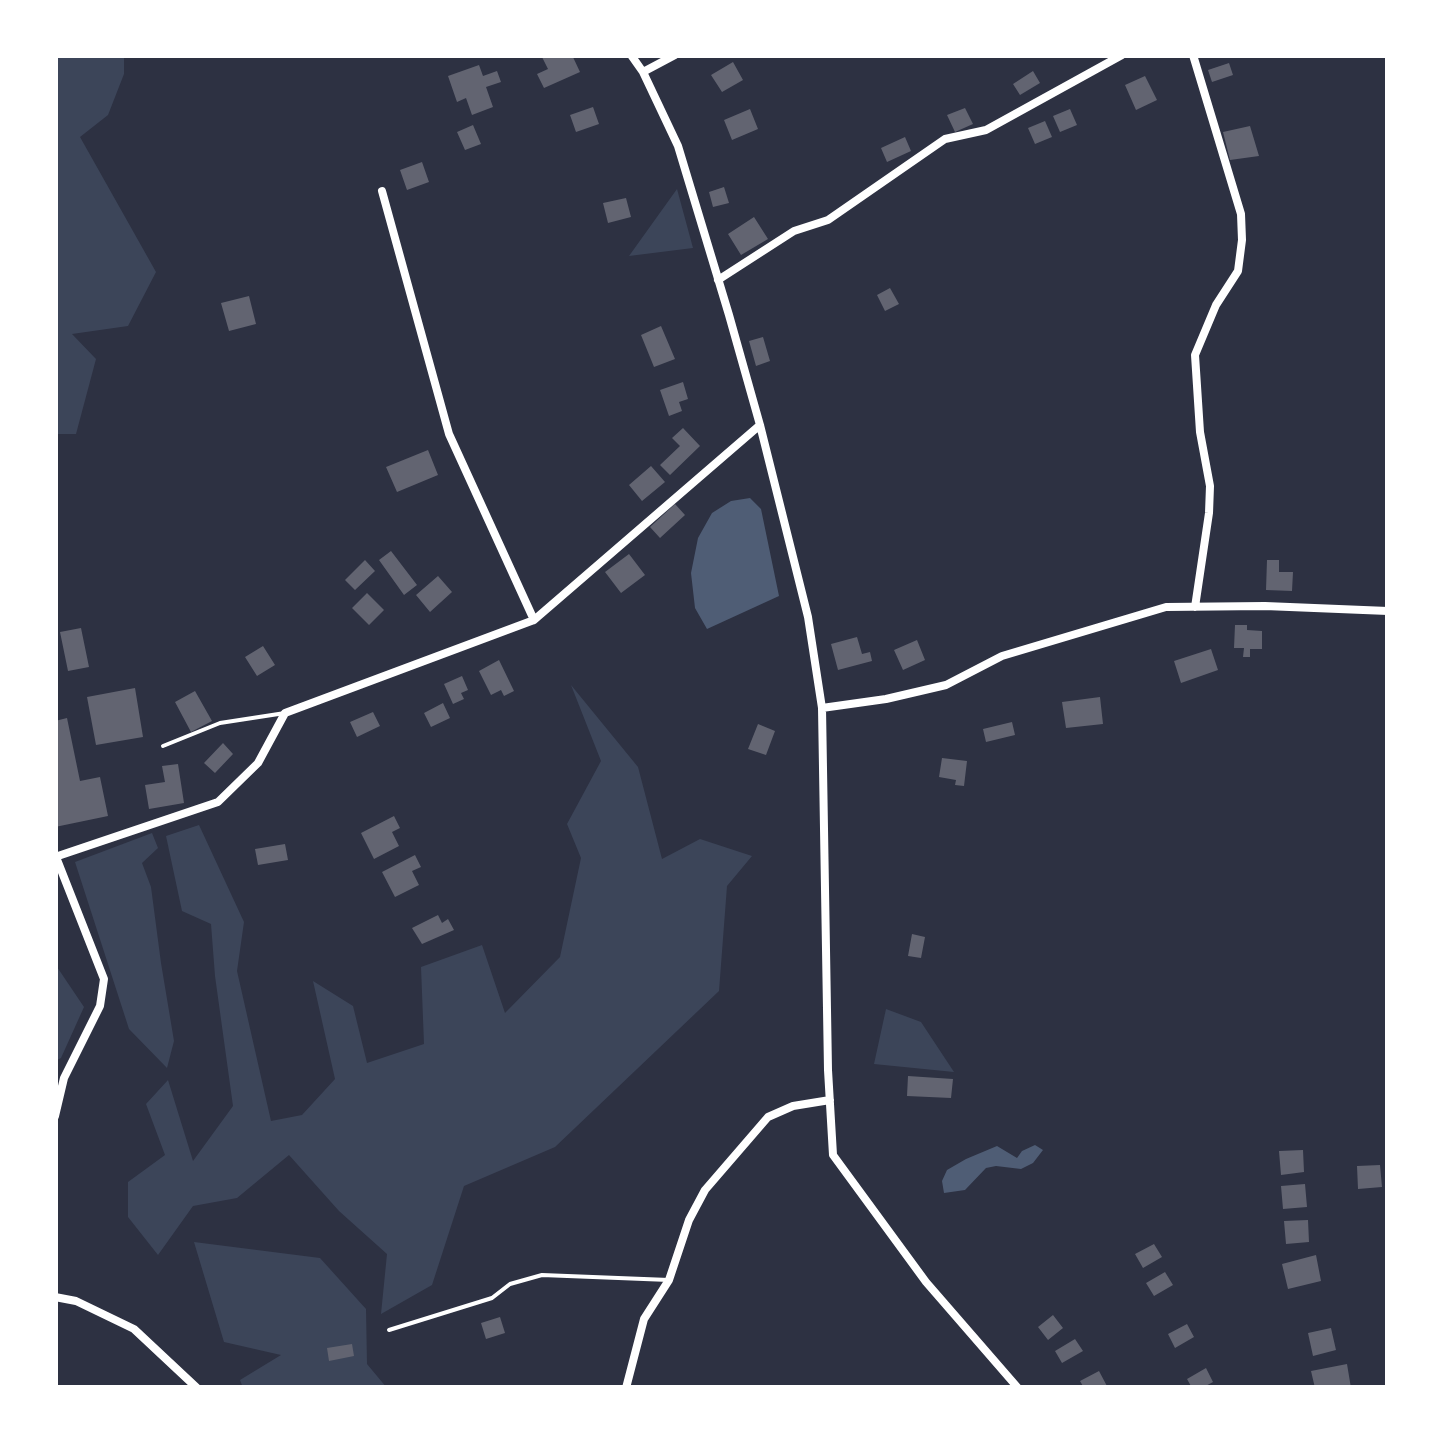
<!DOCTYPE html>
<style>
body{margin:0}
#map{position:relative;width:1443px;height:1443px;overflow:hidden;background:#2d3142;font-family:Spectral,serif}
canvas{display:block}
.frame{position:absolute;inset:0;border:58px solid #fff;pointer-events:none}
</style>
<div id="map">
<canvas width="1443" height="1443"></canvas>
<div class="frame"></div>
</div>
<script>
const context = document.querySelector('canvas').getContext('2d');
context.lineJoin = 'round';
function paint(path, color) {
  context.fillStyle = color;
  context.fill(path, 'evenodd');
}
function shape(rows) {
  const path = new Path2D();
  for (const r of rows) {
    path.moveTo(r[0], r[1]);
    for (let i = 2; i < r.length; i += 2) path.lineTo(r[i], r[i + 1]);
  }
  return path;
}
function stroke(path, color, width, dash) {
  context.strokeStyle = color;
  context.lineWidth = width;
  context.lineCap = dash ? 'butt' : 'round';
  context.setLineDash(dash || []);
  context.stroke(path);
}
paint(shape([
 [55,55,124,55,124,74,108,115,80,137,156,272,128,326,72,334,96,359,76,434,55,434],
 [677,189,693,248,629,256],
 [571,685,638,767,662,859,700,839,752,856,727,886,719,991,555,1147,464,1186,432,1285,381,1314,387,1254,339,1211,289,1155,237,1198,193,1206,158,1255,128,1217,128,1182,165,1155,146,1104,168,1080,193,1161,233,1106,215,976,211,924,182,911,166,836,199,825,244,922,237,971,271,1121,302,1115,335,1079,313,981,353,1006,367,1063,424,1044,421,967,482,945,505,1013,560,957,581,858,567,824,601,761],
 [152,833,158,848,142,863,151,887,161,963,174,1041,167,1068,129,1029,75,862],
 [55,964,84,1007,61,1058,55,1061],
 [886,1009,921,1022,954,1072,874,1064],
 [194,1242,320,1258,366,1309,367,1364,387,1388,243,1388,240,1380,281,1355,224,1342]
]), '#3c4559');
paint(shape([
 [750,498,761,509,779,596,707,629,695,608,691,573,698,538,712,513,731,501],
 [1035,1145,1043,1150,1033,1163,1021,1169,996,1166,986,1168,965,1190,944,1193,942,1181,947,1170,966,1159,997,1146,1017,1158,1022,1151]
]), '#4f5d75');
paint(shape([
 [541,55,572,55,580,72,544,88,537,74,548,69],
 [733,62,743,80,722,92,711,75],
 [1229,63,1233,75,1212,82,1208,70],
 [479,65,483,76,497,71,501,82,486,87,493,107,472,115,466,98,457,102,448,76],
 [1033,71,1040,83,1020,95,1013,84],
 [1145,76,1157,100,1136,110,1125,85],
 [593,107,599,124,576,132,570,115],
 [965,108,973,124,955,132,947,115],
 [750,109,758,129,732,140,724,120],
 [1070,109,1077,125,1060,132,1053,116],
 [1045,121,1052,137,1035,144,1028,128],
 [473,125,481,144,465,150,457,132],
 [1250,126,1259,156,1230,160,1223,132],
 [905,137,911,151,887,162,881,148],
 [422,162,429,182,407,190,400,170],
 [724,187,729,203,713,207,709,192],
 [626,198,631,217,608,223,603,203],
 [754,217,768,239,741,255,728,234],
 [890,288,899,304,885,311,877,295],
 [249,296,256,324,229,331,221,303],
 [661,326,675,359,654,367,641,335],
 [763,337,770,361,756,366,749,341],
 [683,382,688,399,679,402,682,411,669,416,660,390],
 [683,428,700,446,670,475,660,465,680,446,672,438],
 [428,450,438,475,397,492,386,467],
 [651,466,665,482,642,501,629,485],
 [675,504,685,515,660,538,650,527],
 [391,551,417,585,404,595,379,560],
 [629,554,645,575,621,593,605,572],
 [365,560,375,571,355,590,345,580],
 [1267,560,1279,560,1279,572,1293,572,1292,591,1266,590],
 [438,576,452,592,430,612,416,595],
 [367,593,384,610,369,625,352,608],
 [1235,625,1247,625,1247,630,1262,631,1262,649,1250,649,1250,657,1243,657,1244,648,1234,648],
 [81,628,89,667,68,671,60,632],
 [857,637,862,654,870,652,872,661,838,670,831,644],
 [917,640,925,660,903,670,894,650],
 [263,646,275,665,257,676,245,657],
 [1211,649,1218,670,1181,683,1174,661],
 [499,660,514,691,504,696,501,690,491,695,479,671],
 [462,676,468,690,461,693,464,699,453,704,444,684],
 [135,688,143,737,96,745,87,697],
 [195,691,212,721,191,732,175,702],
 [1100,697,1103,724,1066,728,1062,702],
 [443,703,450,718,431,727,424,713],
 [373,712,380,726,357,737,350,722],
 [67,718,80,781,100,777,108,816,55,827,55,721],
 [1012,722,1015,735,986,742,983,729],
 [758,724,775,731,766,755,748,749],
 [223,743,233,754,215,773,204,763],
 [942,758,967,761,964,786,955,785,956,780,939,777],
 [178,764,184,803,149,809,145,785,165,782,162,766],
 [394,816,400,828,392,832,399,846,374,859,361,833],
 [285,844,288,860,258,865,255,849],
 [415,855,421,867,412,871,419,885,395,897,382,872],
 [438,915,442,923,448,919,454,930,422,944,412,928],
 [912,934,925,937,921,958,908,956],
 [908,1076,953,1079,951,1098,907,1096],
 [1303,1150,1304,1172,1281,1175,1279,1151],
 [1380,1165,1382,1187,1358,1189,1357,1166],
 [1305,1184,1307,1207,1283,1209,1281,1186],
 [1308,1220,1309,1242,1286,1244,1284,1221],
 [1154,1244,1162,1257,1143,1268,1135,1254],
 [1316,1255,1321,1281,1288,1289,1282,1264],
 [1165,1272,1173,1285,1154,1296,1146,1283],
 [1053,1315,1063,1328,1048,1340,1038,1327],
 [500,1317,505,1333,486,1339,481,1323],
 [1187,1324,1194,1337,1175,1348,1168,1334],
 [1331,1328,1336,1350,1313,1356,1308,1333],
 [1075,1339,1083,1351,1062,1363,1055,1351],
 [352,1344,354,1356,329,1361,327,1348],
 [1347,1364,1351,1388,1315,1388,1311,1371],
 [1206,1368,1213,1382,1202,1388,1192,1388,1187,1379],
 [1099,1371,1108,1388,1084,1388,1080,1381]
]), '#626471');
stroke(shape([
 [163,746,220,723,285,713],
 [389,1330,492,1298,510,1284,542,1275,669,1280]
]), '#fff', 4);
stroke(shape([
 [631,55,643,72,678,146,729,315,760,425,808,617,822,708,828,1070,833,1155,926,1282,1018,1388],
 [1193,55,1241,214,1242,240,1238,271,1216,305,1195,355,1200,432,1210,486,1209,513,1195,607],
 [643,72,675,55],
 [382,191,449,434,534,620],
 [718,280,794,231,828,220,945,139,986,130,1122,55],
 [822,708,886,699,946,685,1002,656,1166,607,1265,606,1388,611],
 [55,857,218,802,258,763,285,713,534,620,760,425],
 [55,1116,64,1078,100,1006,104,979,56,857],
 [55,1297,76,1301,134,1329,197,1388],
 [626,1388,644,1319,669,1280,689,1220,705,1190,768,1117,793,1106,830,1100]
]), '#fff', 8);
</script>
